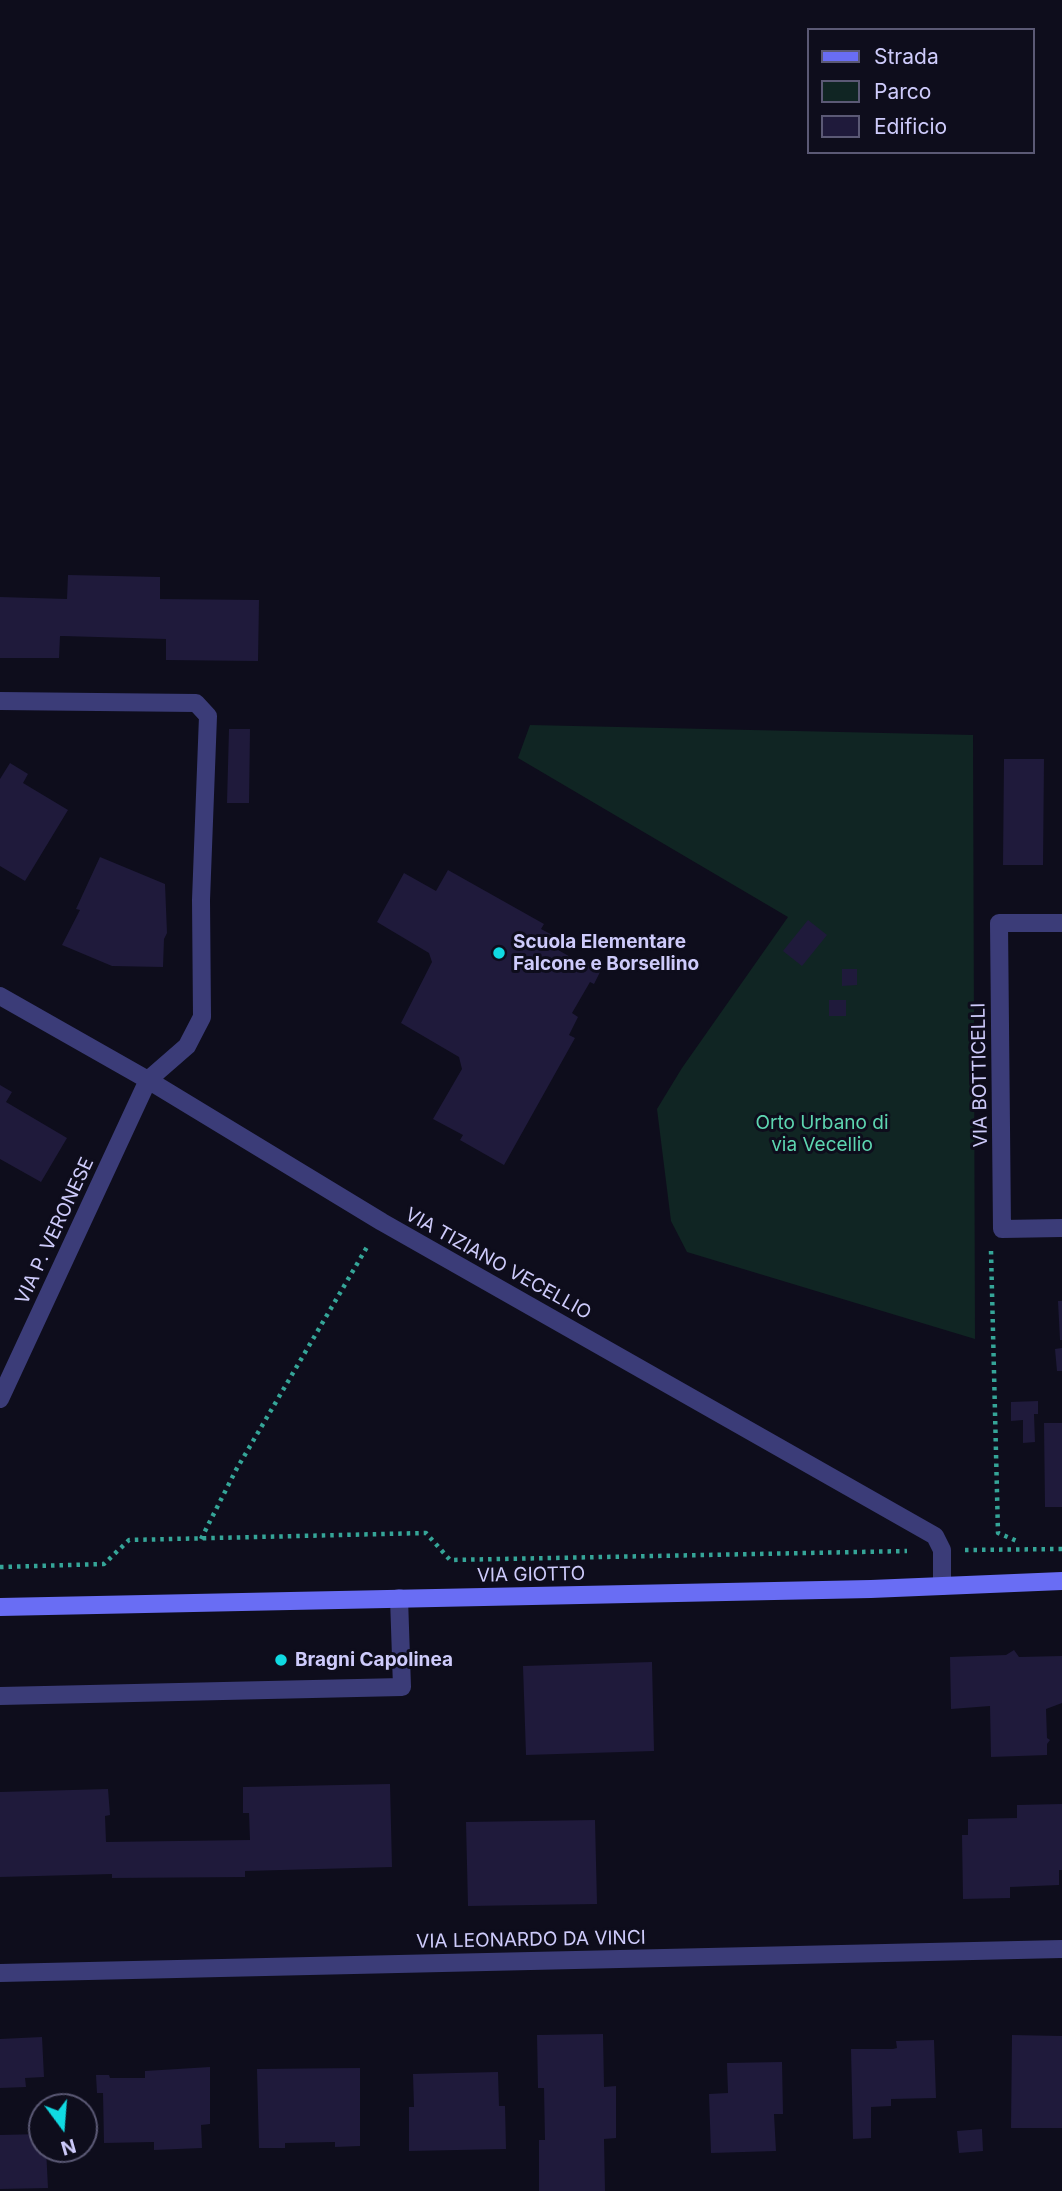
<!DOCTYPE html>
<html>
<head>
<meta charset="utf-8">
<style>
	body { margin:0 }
	#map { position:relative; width:1062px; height:2191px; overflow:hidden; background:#0e0d1c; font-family:Inter,sans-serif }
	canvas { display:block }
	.legend { position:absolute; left:807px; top:28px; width:228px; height:126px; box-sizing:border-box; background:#0e0d1c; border:2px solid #5b5975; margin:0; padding:9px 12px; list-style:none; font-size:21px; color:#cecbfb }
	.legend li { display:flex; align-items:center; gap:14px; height:35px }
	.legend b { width:35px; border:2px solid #5b5975 }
	.north { position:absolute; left:28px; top:2093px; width:70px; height:70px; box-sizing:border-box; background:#0e0d1c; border:2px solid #5b5975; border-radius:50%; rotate:164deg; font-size:19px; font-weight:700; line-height:28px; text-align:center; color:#cecbfb }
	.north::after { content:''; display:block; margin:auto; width:24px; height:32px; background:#10dae2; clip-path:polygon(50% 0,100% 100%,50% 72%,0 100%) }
</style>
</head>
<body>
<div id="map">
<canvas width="1062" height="2191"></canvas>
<ul class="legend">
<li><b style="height:9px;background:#696df4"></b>Strada</li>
<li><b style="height:19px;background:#102523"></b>Parco</li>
<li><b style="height:19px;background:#1f1a3b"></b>Edificio</li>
</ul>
<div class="north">N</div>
</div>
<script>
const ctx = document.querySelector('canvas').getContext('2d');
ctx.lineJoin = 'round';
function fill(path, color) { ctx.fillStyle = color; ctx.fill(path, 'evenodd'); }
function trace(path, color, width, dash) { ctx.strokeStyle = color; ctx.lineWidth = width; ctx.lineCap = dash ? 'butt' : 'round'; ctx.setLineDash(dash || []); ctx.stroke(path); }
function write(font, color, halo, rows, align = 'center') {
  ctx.font = font + ' Inter,sans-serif'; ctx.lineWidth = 6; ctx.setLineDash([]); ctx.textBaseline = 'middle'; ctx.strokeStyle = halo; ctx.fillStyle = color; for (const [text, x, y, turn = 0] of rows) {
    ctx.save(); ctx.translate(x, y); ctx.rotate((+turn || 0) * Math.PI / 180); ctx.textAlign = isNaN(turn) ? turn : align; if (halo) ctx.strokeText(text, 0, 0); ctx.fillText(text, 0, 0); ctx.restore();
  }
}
const green = new Path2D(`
	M530 725 973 735 975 1339 687 1252 671 1221 657 1109 682 1068 788 917 518 758Z`);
const building = new Path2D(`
	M68 575 160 577V599L259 600 258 661 166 660V639L63 636H60L59 658H0V597L67 599Z
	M229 729H250L249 803H227Z
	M1004 759H1044L1043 865H1003Z
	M10 763 28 774 23 783 68 810 25 881 0 866V779Z
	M100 857 165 884 167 933 164 939 163 967 112 966 62 945 80 910 76 909Z
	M448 870 544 924 541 929 558 938 553 947 586 966 588 963 601 970 594 984 590 982 572 1013 578 1017 569 1035 575 1038 504 1165 460 1140 463 1135 433 1119 462 1069 459 1057 401 1023 432 962 429 953 377 922 404 873 436 891Z
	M808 920 827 935 802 966 783 951Z
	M842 969H857V985L842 986Z
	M829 1000H846V1016H829Z
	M0 1085 12 1092 6 1102 67 1138 41 1182 0 1159Z
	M1058 1301H1062V1340H1060Z
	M1062 1348V1371H1057L1055 1349Z
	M1038 1401V1414H1034L1035 1442 1023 1443V1420L1011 1421V1402Z
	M1044 1423H1062V1507H1045Z
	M1014 1650 1019 1657 1062 1656V1703L1046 1709 1047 1738 1050 1740 1047 1744V1755L991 1757 990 1706 951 1709 950 1657 1006 1655Z
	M652 1662 654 1751 526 1755 523 1666Z
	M390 1784 392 1867 245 1871V1877L112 1878V1874L0 1877V1792L108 1789 110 1815 105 1816 106 1842 250 1840 249 1813H243V1787Z
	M1062 1804V1870H1059V1885L1010 1887V1898L963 1899 962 1835H968V1819L1017 1818V1805Z
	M595 1820 597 1904 468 1906 466 1822Z
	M603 2034 604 2087 616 2086V2138L604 2139 605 2191H539V2140H545L544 2088H538L537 2035Z
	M1012 2035 1062 2036V2128H1011Z
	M42 2037 44 2077 25 2078 26 2087 0 2088V2039Z
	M934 2040 936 2098 891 2099V2106L871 2107V2138L853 2139 851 2049H893L897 2048 896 2041Z
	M782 2062 783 2114H774L776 2151 711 2153 709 2094 728 2093 727 2063Z
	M210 2067V2124L201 2125 202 2148 154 2150V2142L104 2143 103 2093H97L96 2075H109L110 2078H145V2071Z
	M360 2068V2146L335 2147V2142L285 2143V2148H259L257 2069Z
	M498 2072 499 2106H505L506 2149 409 2151V2107H414L413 2074Z
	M982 2129 983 2151 959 2153 957 2131Z
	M42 2134V2149H46L48 2188 0 2189V2135Z`);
const path = new Path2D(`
	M991 1251 998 1533 1017 1541
	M201 1539 236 1470 367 1247
	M965 1550 1062 1549
	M0 1567 104 1564 129 1540 426 1533 450 1560 907 1551`);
const lane = new Path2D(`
	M0 1696 402 1687 399 1598`);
const street = new Path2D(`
	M0 701 196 703 208 716 201 900 202 1017 187 1046 148 1080 0 1399
	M1062 923H999L1002 1229 1062 1228
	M0 996 148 1080 382 1222 935 1536 942 1550V1586
	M0 1973 1062 1949`);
const secondary = new Path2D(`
	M0 1607 871 1589 1062 1581`);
const markers = [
	[499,953,7,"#10dae2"],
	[281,1660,7,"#10dae2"]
];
const poiNames = [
	["Scuola Elementare",513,942],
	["Falcone e Borsellino",513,964],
	["Bragni Capolinea",295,1660]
];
const streetNames = [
	["VIA BOTTICELLI",980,1075,-91],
	["VIA P. VERONESE",55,1231,-65],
	["VIA TIZIANO VECELLIO",498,1264,29],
	["VIA GIOTTO",531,1575,-1],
	["VIA LEONARDO DA VINCI",531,1940,-1]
];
const parkNames = [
	["Orto Urbano di",822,1123],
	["via Vecellio",822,1145]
];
fill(green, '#102523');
fill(building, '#1f1a3b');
trace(path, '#35a598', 4.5, [3.5, 5]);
trace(lane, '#3b3c78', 18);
trace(street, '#3b3c78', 18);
trace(secondary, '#696df4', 18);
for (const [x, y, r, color] of markers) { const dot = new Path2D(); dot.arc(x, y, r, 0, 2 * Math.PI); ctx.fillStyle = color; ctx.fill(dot); trace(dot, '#0e0d1c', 2.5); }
write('bold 19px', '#cecbfb', '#0e0d1c', poiNames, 'left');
write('19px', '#cecbfb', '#0e0d1c', streetNames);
write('19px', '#5dd5b0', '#0e0d1c', parkNames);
</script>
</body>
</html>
